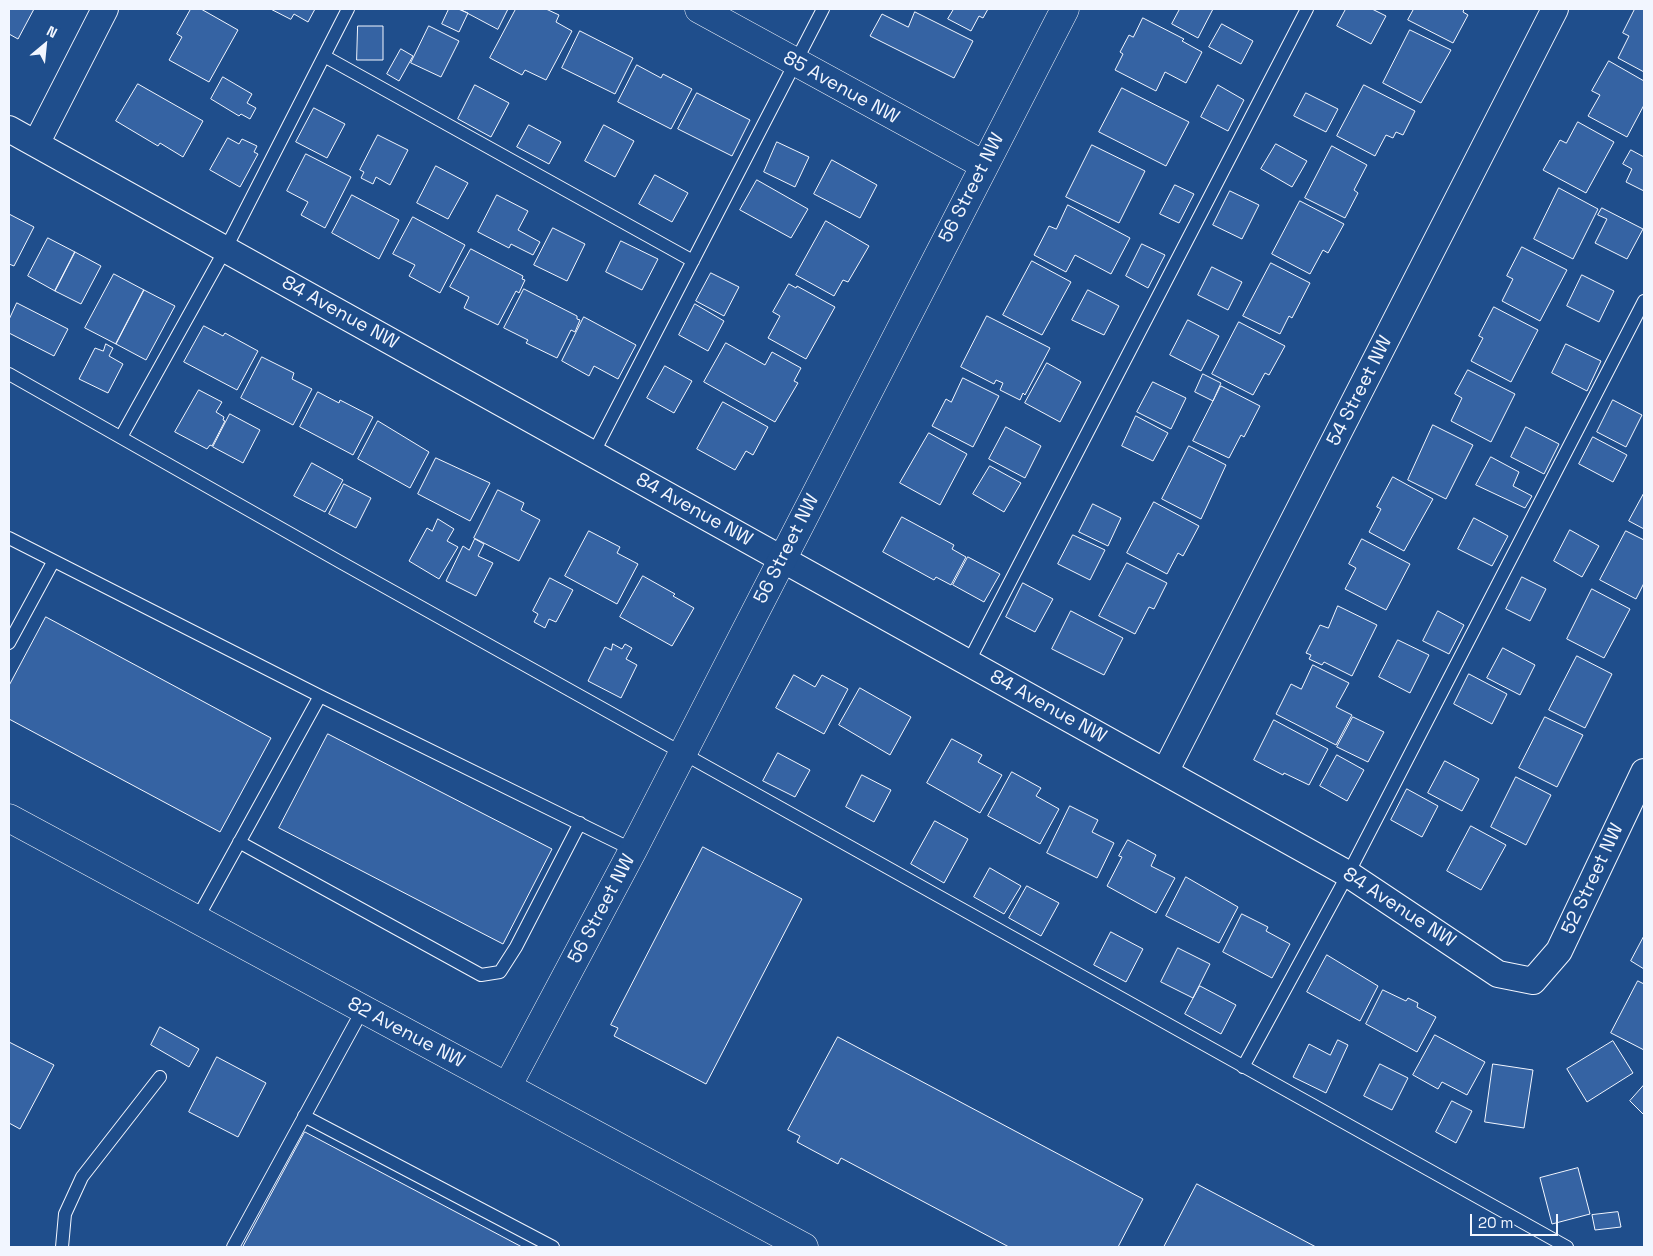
<!DOCTYPE html>
<html>
<head>
<meta charset="utf-8">
<style>
	body { margin:0 }
	#map { position:relative; width:1653px; height:1256px; overflow:hidden; background:#1f4e8c; font-family:"Space Grotesk",sans-serif }
	canvas { display:block }
	.frame { position:absolute; inset:0; border:10px solid #f2f6ff; pointer-events:none }
	.north { position:absolute; left:20px; top:20px; width:50px; height:50px; -webkit-text-stroke:4px #1f4e8c; paint-order:stroke; rotate:28deg; font-size:14px; font-weight:700; line-height:20px; text-align:center; color:#f2f6ff }
	.north::after { content:''; display:block; margin:auto; width:18px; height:22px; background:#f2f6ff; clip-path:polygon(50% 0,100% 100%,50% 72%,0 100%) }
	.scale { position:absolute; left:1470px; top:1214px; width:88px; height:22px; box-sizing:border-box; border:2px solid #f2f6ff; border-top:0; padding-left:6px; font-size:15px; line-height:18px; white-space:nowrap; color:#f2f6ff; -webkit-text-stroke:4px #1f4e8c; paint-order:stroke }
</style>
</head>
<body>
<div id="map">
<canvas width="1653" height="1256"></canvas>
<div class="frame"></div>
<div class="north">N</div>
<div class="scale">20 m</div>
</div>
<script>
const ctx = document.querySelector('canvas').getContext('2d');
ctx.lineJoin = 'round';
function fill(path, color) { ctx.fillStyle = color; ctx.fill(path, 'evenodd'); }
function trace(path, color, width, dash) { ctx.strokeStyle = color; ctx.lineWidth = width; ctx.lineCap = dash ? 'butt' : 'round'; ctx.setLineDash(dash || []); ctx.stroke(path); }
function write(font, color, halo, rows, align = 'center') {
  ctx.font = font + ' "Space Grotesk",sans-serif'; ctx.lineWidth = 4; ctx.setLineDash([]); ctx.textBaseline = 'middle'; ctx.strokeStyle = halo; ctx.fillStyle = color; for (const [text, x, y, turn = 0] of rows) {
    ctx.save(); ctx.translate(x, y); ctx.rotate((+turn || 0) * Math.PI / 180); ctx.textAlign = isNaN(turn) ? turn : align; if (halo) ctx.strokeText(text, 0, 0); ctx.fillText(text, 0, 0); ctx.restore();
  }
}
const building = new Path2D(`
	M9 9H34L18 39 9 34Z
	M191 9H201L238 30 209 82 169 60 182 37 177 34Z
	M271 9H315L308 22 294 14 291 19Z
	M449 9H458L468 13 459 32 442 24Z
	M460 9H508L498 29Z
	M516 9H546L559 15 556 22 572 31 546 80 525 70 522 75 490 58Z
	M954 9H988L983 18 979 16 971 31 948 19Z
	M1180 9H1213L1198 38 1172 24Z
	M1346 9H1372L1386 16 1371 44 1337 26Z
	M1414 9H1464L1463 12 1468 15 1453 43 1408 20Z
	M1635 9H1644V72L1618 58 1629 36 1623 33Z
	M915 12 973 41 954 78 870 36 882 14 908 27Z
	M1143 18 1184 39 1182 41 1202 52 1186 83 1165 72 1156 91 1115 70 1123 54 1120 52 1129 35 1133 37Z
	M1222 24 1253 41 1241 64 1209 47Z
	M358 26H383V60H357Z
	M429 26 459 41 441 77 411 63Z
	M1410 30 1451 50 1421 103 1383 83Z
	M580 31 633 58 615 94 562 68Z
	M401 49 413 56 399 81 387 74Z
	M1609 61 1644 81V105L1627 137 1588 116 1600 95 1592 91Z
	M637 65 661 78 663 74 692 89 671 129 618 102Z
	M223 77 252 94 247 103 256 108 250 119 241 114 239 116 211 99Z
	M138 84 203 121 183 157 160 143 158 146 116 121Z
	M475 85 509 103 491 137 458 119Z
	M1218 85 1244 100 1228 131 1201 117Z
	M1364 85 1415 111 1403 135 1396 132 1393 138 1386 135 1375 156 1337 136Z
	M1122 88 1189 122 1166 166 1099 132Z
	M697 93 750 120 732 156 678 129Z
	M1306 93 1338 109 1326 132 1294 116Z
	M314 108 345 124 327 158 296 142Z
	M1578 122 1614 142 1586 193 1543 170 1560 140 1566 143Z
	M529 125 561 142 549 164 517 147Z
	M604 125 634 141 615 177 585 161Z
	M378 135 408 150 390 185 376 177 373 184 361 178 364 172 360 170Z
	M228 138 239 144 242 139 257 146 254 152 258 154 240 187 210 170Z
	M777 142 809 157 795 187 764 172Z
	M1276 144 1307 161 1292 187 1261 169Z
	M1092 145 1145 171 1119 223 1066 197Z
	M1332 146 1367 165 1354 190 1358 193 1345 218 1305 198Z
	M1631 150 1644 157V191L1626 182 1632 169 1623 164Z
	M306 154 351 177 325 228 301 215 308 202 287 191Z
	M832 160 877 185 860 218 814 194Z
	M436 166 468 183 448 219 417 203Z
	M655 175 688 193 672 222 639 204Z
	M757 180 808 209 791 238 740 210Z
	M1175 185 1194 194 1179 223 1160 214Z
	M1559 188 1598 209 1573 259 1534 239Z
	M1230 191 1259 205 1242 239 1213 225Z
	M352 195 399 220 379 259 332 233Z
	M497 195 528 211 518 230 540 242 533 255 511 244 509 248 478 232Z
	M1300 201 1344 224 1328 253 1323 250 1310 274 1272 254Z
	M1068 205 1130 238 1111 274 1075 255 1066 272 1034 255 1049 226 1056 229Z
	M1602 208 1643 229 1627 259 1595 243 1607 219 1598 215Z
	M9 214 34 227 14 266 9 264Z
	M413 217 465 245 440 293 409 276 415 265 393 254Z
	M826 221 869 246 848 282 843 280 834 296 796 275Z
	M553 228 585 244 567 281 534 265Z
	M48 238 75 252 55 291 28 276Z
	M621 241 658 259 642 290 606 272Z
	M1142 244 1165 255 1148 288 1126 276Z
	M1522 247 1567 270 1540 321 1502 301 1513 279 1507 276Z
	M471 249 523 276 522 279 525 280 519 293 516 291 498 325 464 308 469 297 450 287Z
	M75 252 101 266 81 304 55 291Z
	M1032 261 1071 282 1042 335 1003 315Z
	M1271 263 1310 283 1292 318 1289 316 1280 334 1243 316Z
	M1212 267 1242 282 1228 310 1198 295Z
	M711 273 739 287 724 316 696 301Z
	M114 274 144 290 116 344 85 328Z
	M1582 275 1614 291 1599 322 1567 306Z
	M789 284 796 288 797 286 835 307 806 359 768 338 780 316 773 312Z
	M524 289 577 316V319L580 320 575 332 571 330 557 358 526 343 528 340 504 328Z
	M144 290 175 306 146 360 116 344Z
	M1088 290 1119 306 1104 335 1072 320Z
	M17 303 68 329 54 356 9 333V320Z
	M695 304 724 321 708 351 679 335Z
	M1494 307 1538 330 1511 382 1471 361 1483 338 1479 336Z
	M987 316 1050 348 1025 395 1023 393 1020 400 1000 390 1003 383 996 380 994 384 961 367Z
	M584 317 636 345 618 379 594 366 589 376 562 361Z
	M1188 320 1219 336 1201 371 1170 355Z
	M1239 322 1285 346 1269 375 1265 373 1253 395 1212 374Z
	M204 326 223 336 225 333 258 351 237 390 184 362Z
	M726 343 765 365 772 352 801 368 794 381 798 383 775 422 704 382Z
	M106 344 113 348 109 356 123 364 108 393 79 379 95 348 103 351Z
	M1566 344 1601 361 1587 391 1552 373Z
	M262 357 294 373 292 379 312 389 293 425 241 398Z
	M1047 363 1081 382 1060 422 1025 403Z
	M665 366 692 381 674 413 647 398Z
	M1468 370 1515 394 1491 442 1451 421 1462 398 1455 394Z
	M1203 374 1221 383 1213 401 1195 392Z
	M963 378 999 396 973 447 932 426 946 399 951 402Z
	M1153 382 1186 398 1171 429 1137 412Z
	M1221 386 1260 406 1244 437 1241 435 1229 458 1193 441Z
	M199 390 222 402 216 412 224 417 223 420 225 421 212 446 210 445 207 449 175 432Z
	M318 392 339 403 340 400 373 417 353 455 300 427Z
	M1613 400 1642 415 1626 447 1597 432Z
	M723 402 768 427 753 455 746 451 735 470 697 449Z
	M230 414 260 430 243 463 213 447Z
	M1136 416 1168 433 1153 461 1122 446Z
	M378 421 429 452 410 488 358 459Z
	M1433 425 1473 445 1446 499 1408 480Z
	M1006 427 1041 446 1025 478 989 459Z
	M1526 427 1559 444 1544 474 1511 457Z
	M929 433 967 454 940 505 900 483Z
	M1593 437 1627 455 1613 482 1579 464Z
	M1189 446 1226 465 1201 519 1162 499Z
	M1491 457 1519 472 1513 486 1532 496 1525 508 1476 485Z
	M436 458 490 483 470 521 418 494Z
	M312 463 343 480 325 512 294 496Z
	M990 466 1021 483 1004 512 973 494Z
	M1393 477 1433 499 1404 551 1369 532 1381 509 1377 507Z
	M344 484 371 498 356 528 329 514Z
	M498 490 524 503 521 510 540 520 519 561 474 538Z
	M1644 493V529L1629 521Z
	M1154 502 1199 526 1183 556 1178 553 1167 574 1127 553Z
	M1093 504 1121 518 1108 546 1079 532Z
	M902 517 954 545 952 549 966 557 951 585 936 577 934 580 883 552Z
	M1474 518 1508 536 1492 566 1458 549Z
	M438 519 454 529 447 541 458 547 439 579 409 561 427 528 432 531Z
	M1570 530 1599 546 1582 577 1554 561Z
	M589 531 620 547 617 553 638 564 617 604 565 576Z
	M1626 531 1644 540V583L1636 599 1600 580Z
	M1073 535 1105 550 1090 580 1058 564Z
	M475 539 484 544 478 556 493 563 476 596 446 581 463 546 469 550Z
	M1362 539 1410 564 1386 610 1345 589 1356 568 1349 564Z
	M968 557 1000 574 984 602 953 585Z
	M1127 563 1167 583 1154 609 1149 607 1135 634 1099 616Z
	M643 576 675 594 673 596 694 608 672 646 620 617Z
	M1522 577 1546 589 1530 621 1506 609Z
	M550 578 573 590 556 622 549 619 545 628 534 622 538 614 533 611Z
	M1023 583 1053 599 1035 632 1006 617Z
	M1592 589 1630 609 1604 658 1567 639Z
	M1338 606 1377 625 1352 676 1324 662 1322 665 1309 659 1311 655 1306 653 1320 625 1328 628Z
	M1071 611 1123 638 1104 675 1052 649Z
	M1438 611 1464 625 1449 654 1423 641Z
	M46 617 271 738 220 832 9 719V686Z
	M1398 640 1429 655 1410 693 1379 677Z
	M613 644 622 649 625 644 632 648 626 659 637 665 621 698 588 681 605 647 611 650Z
	M1503 648 1535 665 1520 695 1487 678Z
	M1577 656 1612 674 1585 728 1549 710Z
	M1313 665 1349 683 1336 707 1352 715 1336 745 1276 714 1291 684 1301 689Z
	M1469 674 1507 694 1492 724 1454 704Z
	M794 675 815 687 822 675 848 689 824 734 776 708Z
	M860 688 911 717 890 755 839 725Z
	M1353 717 1384 732 1368 762 1337 747Z
	M1545 717 1583 735 1557 787 1519 768Z
	M1274 720 1328 749 1309 785 1284 773 1283 775 1254 760Z
	M328 734 552 849 503 944 279 828Z
	M952 739 982 755 978 762 1002 775 980 813 927 783Z
	M778 753 810 770 795 797 763 781Z
	M1337 755 1364 770 1347 801 1320 786Z
	M1445 761 1479 779 1462 811 1428 793Z
	M1012 772 1041 788 1036 796 1059 809 1040 844 988 816Z
	M862 775 891 790 874 822 846 807Z
	M1516 777 1551 795 1526 845 1491 827Z
	M1407 789 1438 806 1422 837 1391 820Z
	M1070 806 1098 820 1092 832 1114 843 1097 878 1047 853Z
	M935 821 968 839 944 883 911 864Z
	M1471 826 1506 845 1481 890 1447 871Z
	M1128 840 1156 855 1151 866 1175 878 1156 913 1107 886 1122 857 1119 856Z
	M703 847 802 899 706 1084 614 1036 618 1028 611 1025Z
	M990 868 1021 886 1004 914 974 897Z
	M1186 877 1238 907 1219 943 1166 916Z
	M1027 886 1059 903 1041 936 1009 918Z
	M1242 914 1268 927 1266 931 1290 944 1272 978 1223 952Z
	M1111 932 1143 949 1126 982 1094 965Z
	M1644 936V969L1631 961Z
	M1178 948 1210 964 1193 998 1161 982Z
	M1327 955 1378 986 1360 1021 1307 992Z
	M1638 981 1644 984V1050L1611 1033Z
	M1200 986 1236 1005 1221 1034 1185 1014Z
	M1383 990 1406 1001 1408 998 1418 1003 1417 1007 1436 1017 1417 1052 1366 1024Z
	M160 1027 199 1049 189 1067 151 1045Z
	M1435 1035 1485 1062 1467 1095 1442 1082 1438 1089 1413 1075Z
	M838 1037 1143 1199 1118 1247H1009L841 1158 838 1164 797 1142 800 1136 788 1130Z
	M1338 1040 1348 1045 1326 1093 1293 1077 1309 1044 1330 1055Z
	M1613 1041 1633 1073 1587 1102 1567 1069Z
	M9 1042 54 1065 20 1129 9 1123Z
	M217 1057 266 1083 238 1137 189 1112Z
	M1380 1064 1408 1078 1392 1110 1364 1096Z
	M1493 1064 1533 1070 1524 1128 1485 1122Z
	M1644 1085V1115L1630 1101Z
	M1452 1101 1472 1111 1456 1143 1436 1132Z
	M305 1132 522 1247H243Z
	M1578 1168 1590 1214 1552 1224 1540 1178Z
	M1197 1184 1316 1247H1164Z
	M1618 1212 1621 1227 1595 1230 1592 1215Z`);
const lane = new Path2D(`
	M324 56 693 261
	M9 374 342 563 1567 1247
	M121 437 225 250 348 9
	M593 454 823 9
	M9 538 320 696 633 850
	M9 643 53 562
	M968 663 1307 9
	M239 842 481 975 500 972 516 947 580 823
	M197 919 320 696
	M1243 1067 1348 874 1644 301
	M304 1116 553 1247
	M62 1247 65 1214 82 1177 160 1077
	M233 1247 363 1009`);
const street = new Path2D(`
	M9 129 1348 874 1498 974 1533 981 1559 951 1644 772
	M36 144 105 9
	M1165 772 1555 9`);
const secondary = new Path2D(`
	M699 9 984 165
	M9 818 804 1247
	M507 1087 633 850 1065 9`);
const streetNames = [
	["85 Avenue NW",841,88,29],
	["56 Street NW",972,188,-63],
	["84 Avenue NW",340,313,29],
	["54 Street NW",1360,391,-63],
	["84 Avenue NW",694,510,29],
	["56 Street NW",787,549,-63],
	["84 Avenue NW",1048,707,29],
	["52 Street NW",1593,879,-65],
	["84 Avenue NW",1399,908,33],
	["56 Street NW",602,909,-62],
	["82 Avenue NW",406,1033,28]
];
fill(building, '#3563a3');
trace(building, '#f2f6ff', 1);
trace(lane, '#f2f6ff', 14);
trace(street, '#f2f6ff', 28);
trace(secondary, '#f2f6ff', 29);
trace(lane, '#1f4e8c', 12);
trace(street, '#1f4e8c', 26);
trace(secondary, '#1f4e8c', 28);
write('19px', '#f2f6ff', '#1f4e8c', streetNames);
</script>
</body>
</html>
